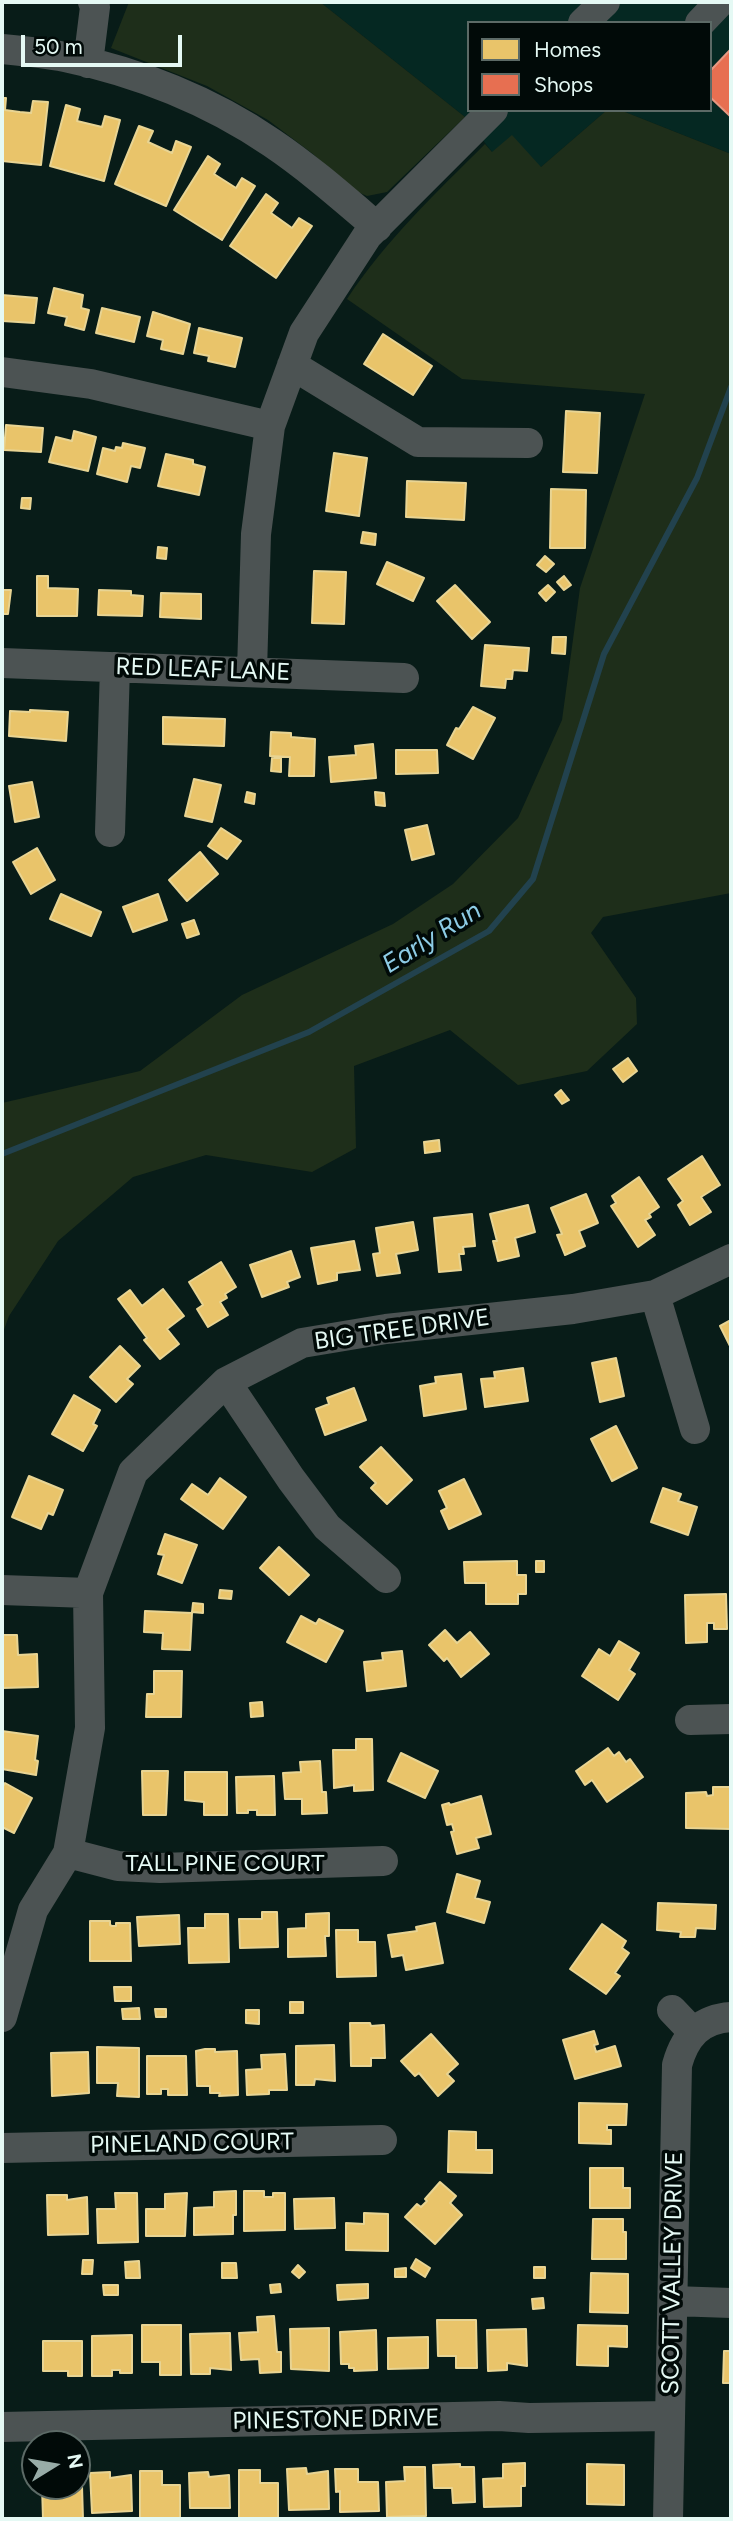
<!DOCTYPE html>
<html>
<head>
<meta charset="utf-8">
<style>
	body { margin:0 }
	#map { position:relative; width:733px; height:2521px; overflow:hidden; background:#081c18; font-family:Figtree,sans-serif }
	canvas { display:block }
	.frame { position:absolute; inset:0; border:4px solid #e5f9f4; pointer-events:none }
	.legend { position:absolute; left:467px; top:21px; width:245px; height:91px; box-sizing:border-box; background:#010a08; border:2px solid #5c6a66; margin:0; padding:9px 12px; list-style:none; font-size:21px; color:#e5f9f4 }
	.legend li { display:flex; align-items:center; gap:14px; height:35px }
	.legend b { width:35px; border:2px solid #5c6a66 }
	.north { position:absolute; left:21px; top:2430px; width:70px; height:70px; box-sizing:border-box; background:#010a08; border:2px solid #5c6a66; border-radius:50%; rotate:79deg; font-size:19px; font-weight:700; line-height:28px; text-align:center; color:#e5f9f4 }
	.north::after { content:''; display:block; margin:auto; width:24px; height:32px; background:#98aca7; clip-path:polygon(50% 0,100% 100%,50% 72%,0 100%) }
	.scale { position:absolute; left:21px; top:35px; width:161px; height:32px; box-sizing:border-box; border:4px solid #e5f9f4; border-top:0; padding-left:9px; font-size:21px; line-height:24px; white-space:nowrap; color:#e5f9f4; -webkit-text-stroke:5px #010a08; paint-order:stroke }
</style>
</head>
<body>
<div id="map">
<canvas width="733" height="2521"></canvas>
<div class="frame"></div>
<ul class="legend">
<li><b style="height:19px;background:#e9c46a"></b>Homes</li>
<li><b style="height:19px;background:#e76f51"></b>Shops</li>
</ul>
<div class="north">N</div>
<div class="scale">50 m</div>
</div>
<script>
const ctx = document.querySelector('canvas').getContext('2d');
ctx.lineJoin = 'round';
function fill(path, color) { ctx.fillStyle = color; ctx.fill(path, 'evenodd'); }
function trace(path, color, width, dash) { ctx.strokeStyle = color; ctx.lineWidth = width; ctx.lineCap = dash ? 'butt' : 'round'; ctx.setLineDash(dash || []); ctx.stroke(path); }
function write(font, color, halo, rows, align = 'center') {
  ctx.font = font + ' Figtree,sans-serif'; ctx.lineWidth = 7; ctx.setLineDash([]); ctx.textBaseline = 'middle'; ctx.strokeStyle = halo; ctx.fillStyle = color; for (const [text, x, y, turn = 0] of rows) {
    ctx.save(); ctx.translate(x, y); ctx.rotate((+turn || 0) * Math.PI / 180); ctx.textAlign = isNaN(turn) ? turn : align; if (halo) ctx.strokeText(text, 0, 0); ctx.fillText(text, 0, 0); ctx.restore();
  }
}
const built = new Path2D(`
	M320 2H731V154L620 110H710V23H469V110H607L541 167 492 152 465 117Z`);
const green = new Path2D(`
	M129 2H320L465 117 387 192 367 196 351 189 313 154 268 120 207 86 111 48Z
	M607 110H620L731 154V893L603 917 591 933 636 998 637 1024 587 1071 518 1085 450 1030 354 1066 356 1148 312 1172 206 1155 133 1177 58 1241 9 1316 2 1335V1103L140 1071 242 995 393 924 453 884 518 818 562 720 580 588 645 394 462 379 347 299C386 240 436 193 485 144L492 152 512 135 541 167Z`);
const homes = new Path2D(`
	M2 98H6L5 110 20 112 31 113 33 101 48 102 41 165 2 161Z
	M66 105 80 109 77 121 102 127 105 116 120 120 104 181 50 166Z
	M139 126 153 131 148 142 172 153 176 141 191 147 166 206 115 184Z
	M208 156 220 164 214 174 236 188 242 178 255 186 222 240 174 210Z
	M266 194 278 203 271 213 292 228 299 218 312 226 276 278 230 246Z
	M54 288 83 295 81 308 89 310 84 330 65 325 67 317 48 313Z
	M2 295 37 298 34 323 2 321Z
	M102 308 140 317 134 342 96 333Z
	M153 312 190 324 183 354 161 349 163 340 147 336Z
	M199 328 242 338 235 367 208 361 209 356 194 353Z
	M383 334 432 366 413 395 364 364Z
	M566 411 600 413 597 473 563 472Z
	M6 425 43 428 41 452 4 450Z
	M74 431 96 437 88 471 49 462 56 437 72 441Z
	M123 443 145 448 140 468 131 466 127 482 97 474 103 448 115 451 116 447 122 448Z
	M334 453 367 458 359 516 326 511Z
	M166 454 193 460V464L205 467 199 495 158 486Z
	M407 481 466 483 464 520 406 517Z
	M551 489 586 490 585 548H550Z
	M22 498H31L30 509 21 508Z
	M363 532 376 534 375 545 361 543Z
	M158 547 167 548 166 559 157 558Z
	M545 556 554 564 546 572 537 565Z
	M387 562 424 578 413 601 377 584Z
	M314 571 346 572 344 624 312 623Z
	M37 576H48V588L78 589 77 616H37Z
	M564 576 571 585 564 590 557 582Z
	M455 585 490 622 472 639 437 601Z
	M548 585 555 592 546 601 539 593Z
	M2 590H11L8 614H2Z
	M99 590 131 591V595L143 596 142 616 98 615Z
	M161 593 201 594V619L160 617Z
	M553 637H566L565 654 552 653Z
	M485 645 529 648 527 671 513 670 512 679H506L505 688 481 686Z
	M473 707 495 718 473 759 447 745 456 728 459 729Z
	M30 710 68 712 66 741 9 736 10 711 30 712Z
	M163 717 225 719 224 746 163 744Z
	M271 732 291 733V737L315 739 314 776H289L290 757 270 756Z
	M373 744 376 778 331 782 329 757 356 755 355 746Z
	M396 750H437L438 773 396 774Z
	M272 758H281V772L271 771Z
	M194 779 221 785 212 822 185 816Z
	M32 782 39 817 15 822 9 786Z
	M247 792 255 794 254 804 245 802Z
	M375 792 384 793 385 806 376 805Z
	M427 825 434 854 412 860 405 830Z
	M221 828 241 841 227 859 208 846Z
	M37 848 55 880 31 894 13 862Z
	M200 852 218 874 187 901 169 880Z
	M61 894 101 912 91 936 50 919Z
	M158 894 167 920 133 932 123 907Z
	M194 920 199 934 187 938 182 924Z
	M628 1058 637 1071 623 1082 613 1069Z
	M561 1090 569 1100 562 1104 555 1095Z
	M439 1140 440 1151 425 1153 424 1142Z
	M702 1156 720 1185 701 1197 711 1212 690 1225 678 1205 683 1201 668 1179Z
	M639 1177 659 1207 649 1214 651 1217 645 1220 655 1235 638 1247 611 1206 616 1203 612 1196Z
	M586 1194 598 1223 579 1231 585 1246 565 1255 557 1235 562 1234 551 1208Z
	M528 1205 535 1232 515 1238 519 1256 498 1261 493 1241H497L490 1214Z
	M472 1214 475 1246 463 1247 464 1254H459L461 1270 439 1272 434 1218Z
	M413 1222 418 1250 396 1254 400 1273 377 1276 373 1254 380 1253 376 1228Z
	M354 1241 360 1270 337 1273V1280L318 1284 311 1248Z
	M291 1251 300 1277 287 1282 289 1287 262 1297 250 1265Z
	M221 1262 236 1287 225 1294 227 1298 220 1302 228 1315 208 1327 197 1309 203 1305 189 1282Z
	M163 1289 184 1316 167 1329 179 1344 160 1359 144 1340 147 1338 118 1299 130 1290 142 1306Z
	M731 1320V1348L720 1326Z
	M120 1346 140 1366 127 1379 133 1384 116 1402 90 1377Z
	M616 1358 624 1396 600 1402 592 1363Z
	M523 1368 528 1401 485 1407 481 1379 495 1378 494 1372Z
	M461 1374 466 1409 424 1416 420 1386 436 1383 435 1377Z
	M354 1388 366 1420 325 1435 316 1409 329 1404 327 1398Z
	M74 1395 100 1410 93 1424 97 1426 83 1451 52 1434Z
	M616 1426 637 1468 612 1481 591 1439Z
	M381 1447 412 1480 387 1504 371 1488 376 1483 360 1467Z
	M29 1476 63 1490 53 1515 48 1513 41 1529 12 1517Z
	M220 1478 246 1497 223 1529 181 1499 192 1484 208 1495Z
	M464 1479 481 1514 449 1529 441 1511 447 1508 439 1491Z
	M663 1488 681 1494 678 1501 697 1507 688 1535 651 1522Z
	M165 1534 197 1545 182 1583 158 1574 164 1555 158 1554Z
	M279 1547 309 1575 289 1595 260 1568Z
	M517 1561V1575H526V1594H518V1604H486V1583H465L464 1562Z
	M536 1561H544V1572H536Z
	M220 1590 232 1591 231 1599 219 1598Z
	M726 1594 727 1629H714V1623H707V1642L686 1643 685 1595Z
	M193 1603 203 1604V1613L192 1612Z
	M145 1611 192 1613 190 1650 162 1649 163 1633 144 1632Z
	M301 1616 316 1624 319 1619 343 1631 326 1662 287 1642Z
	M445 1630 457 1643 470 1632 489 1654 461 1677 447 1658 444 1661 429 1645Z
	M2 1635H17L18 1655 37 1654 38 1687 2 1688Z
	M619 1641 639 1653 629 1670 635 1674 618 1700 582 1676 599 1649 610 1656Z
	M402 1651 406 1686 367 1691 364 1662 383 1660 382 1653Z
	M154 1671H182L181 1717H146L147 1694H154Z
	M262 1702 263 1716 251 1717 250 1703Z
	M2 1731 38 1736 35 1760 38 1761 36 1775 2 1769Z
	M356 1739H372L373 1790 354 1791V1785L334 1788 333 1750H356Z
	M608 1748 614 1756 619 1752 626 1762 630 1759 643 1777 607 1802 592 1780 585 1785 576 1771Z
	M401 1753 438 1771 425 1798 388 1781Z
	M320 1761 322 1792H326L327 1813 302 1814V1799H285L283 1773 301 1772 300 1762Z
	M142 1771H168L166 1815H143Z
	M185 1772H227V1815H204V1802L185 1800Z
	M274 1776 275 1815H257V1810H248V1813H237L236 1777Z
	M5 1783 32 1798 14 1833 2 1827V1788Z
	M713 1787H731V1829L686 1828V1793L706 1792 707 1796 713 1795Z
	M481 1796 491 1834 476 1838 479 1848 457 1854 451 1832 454 1831 452 1824 447 1825 442 1805 449 1803 450 1805Z
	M457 1874 480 1881 475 1898 490 1902 484 1923 447 1912Z
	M658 1903 716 1905 715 1929 696 1928 695 1937H680L681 1932 657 1930Z
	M262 1912H277L278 1947 240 1948 239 1919H262Z
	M329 1913V1936H325L326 1956 288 1957V1929L306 1928V1914Z
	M205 1914H228L229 1962 189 1963 188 1928H205Z
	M179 1915 180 1944 139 1946 137 1917Z
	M90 1921H110V1925L112 1926H116V1923H130L131 1961H90Z
	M435 1923 443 1963 406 1970 403 1955 392 1957 388 1935 417 1931 416 1927Z
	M602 1924 626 1941 622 1948 629 1953 615 1973 620 1976 606 1994 570 1969Z
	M336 1930H358V1942H375L376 1976 337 1977Z
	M114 1987H131V2001H115Z
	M290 2002H303V2013H290Z
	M139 2008 140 2019H123L122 2009Z
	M155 2009H166V2017H156Z
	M246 2010H259V2024L246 2023Z
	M350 2023H370L371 2026 384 2025 385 2058H371V2066H351Z
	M594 2031 598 2044 594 2045 596 2052 615 2046 621 2066 575 2079 563 2040Z
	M431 2034 458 2064 447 2074 454 2081 438 2096 419 2073 415 2076 401 2061Z
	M334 2045 335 2081 315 2079 314 2085H296V2046Z
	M97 2047 139 2048V2097L117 2096 118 2083H97Z
	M205 2049H215V2052L237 2051 238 2095 219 2096 220 2093H210V2086H197L196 2051Z
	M88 2052 89 2093 52 2096 51 2053Z
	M285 2054 287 2090H269V2094L247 2095 246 2070 262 2069 261 2055Z
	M147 2056H186L187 2095H168V2089H161V2094H147Z
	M579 2103 627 2104 626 2125H607V2130H611V2144L579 2143Z
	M449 2131 476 2132V2150H492V2173L448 2172Z
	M590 2168H623V2188H630V2208H590Z
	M440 2182 456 2196 450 2203 462 2215 435 2244 405 2217 417 2204 421 2207 427 2201 425 2199Z
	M236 2191V2215H233V2234L194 2235V2208L214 2207V2192Z
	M244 2191H264V2197H273V2193H285V2230L244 2231Z
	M115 2193H137L138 2242 98 2243 97 2209H116Z
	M187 2193 185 2236H146V2209H165V2194Z
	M47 2195H67V2200L87 2197 88 2234 48 2235Z
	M334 2198 335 2228 295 2229 294 2199Z
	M364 2213 388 2214V2251L346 2250V2223L364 2224Z
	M593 2219H623V2232H626V2259H592Z
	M416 2259 430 2268 425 2277 411 2268Z
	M83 2260H93L92 2274H82Z
	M139 2261 140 2278H126L125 2262Z
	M222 2263H236L237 2278H222Z
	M298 2265 305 2272 299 2278 292 2272Z
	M534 2267H545V2278H534Z
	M406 2268V2277H395V2269Z
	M591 2273 628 2274V2313L590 2312Z
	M280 2284 281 2292 271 2293 270 2285Z
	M368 2284V2298L338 2300 337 2285Z
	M103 2285H118V2295H104Z
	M543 2298 544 2308 533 2309 532 2299Z
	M274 2316 277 2352H281V2372L260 2373 259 2359 241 2360 239 2333 258 2332 257 2317Z
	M437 2320H476L477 2368H456V2356H438Z
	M142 2325H181V2375H160V2362H142Z
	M578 2325 627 2326V2347L608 2346V2366L577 2365Z
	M329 2328V2371L291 2369 290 2329Z
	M526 2329 527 2366 507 2363V2370L488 2371 487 2330Z
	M376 2330 377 2370 354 2371V2368H349V2364H341L340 2332Z
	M230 2333 231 2370 210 2368V2374H191L190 2334Z
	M132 2335V2373H120V2370H112V2376H92V2336Z
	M428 2337V2368L388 2369V2338Z
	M43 2341H82V2376H68V2371H43Z
	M724 2351H731V2383H723Z
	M525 2463V2486H521V2506L484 2507 483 2479 503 2478V2464Z
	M460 2464V2467H474L475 2502 453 2503 452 2488H434L433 2465Z
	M587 2464 624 2465V2505L587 2504Z
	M404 2467H425L426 2516 387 2517 386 2482 405 2481Z
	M306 2468 307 2474 328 2471 329 2509 289 2510 287 2469Z
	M335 2469H358V2482H378L379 2511 340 2512V2491L336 2492Z
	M239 2470H260V2483H278V2519H239Z
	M140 2471H162V2485H180V2519H140Z
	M110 2472V2478L131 2475 132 2511 92 2513 90 2473Z
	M208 2472 209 2477 229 2475 230 2508H190L189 2473Z
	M42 2486H82L83 2519H43Z`);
const shops = new Path2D(`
	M731 49V117L710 97V71Z`);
const stream = new Path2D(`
	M2 1154 309 1032 489 931 533 879 604 654 697 478 731 387`);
const minor = new Path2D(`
	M583 23 605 2
	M700 23 720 2
	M2 49C23 51 45 53 65 57 138 72 211 101 272 143 309 168 343 198 377 227
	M88 63 95 7 93 2
	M292 365 418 442 528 443
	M2 372 91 384 270 426
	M2 663 404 678
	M252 671 256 534 270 426 304 333 367 236 493 110
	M110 832 115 667
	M655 1295 695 1429
	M226 1382 291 1479 327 1527 386 1578
	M2 1590 88 1593
	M690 1720 731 1719
	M68 1853 118 1866 160 1868 383 1861
	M672 2010 692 2031
	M2 2017 33 1910 68 1853 90 1728 88 1593 133 1472 226 1382 302 1343 386 1329 573 1309 655 1295 731 1259
	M2 2148 382 2140
	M673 2301 731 2303
	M2 2427 499 2416 529 2418 670 2416
	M668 2519 677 2065C685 2036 700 2019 731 2017`);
const streetNames = [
	["RED LEAF LANE",203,670,2],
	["BIG TREE DRIVE",402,1330,-8],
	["TALL PINE COURT",225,1864],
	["PINELAND COURT",192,2144,-1],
	["SCOTT VALLEY DRIVE",673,2273,-89],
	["PINESTONE DRIVE",336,2420,-1]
];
const waterNames = [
	["Early Run",432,938,-32]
];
fill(built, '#052822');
fill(green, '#1e2e1a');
fill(homes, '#e9c46a');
trace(homes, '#e8d493', 2);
fill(shops, '#e76f51');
trace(shops, '#e69882', 2);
trace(stream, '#22424e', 6);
trace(minor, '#4c5353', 30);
write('24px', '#e5f9f4', '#010a08', streetNames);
write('italic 26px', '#8dcce6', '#010a08', waterNames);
</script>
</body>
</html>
